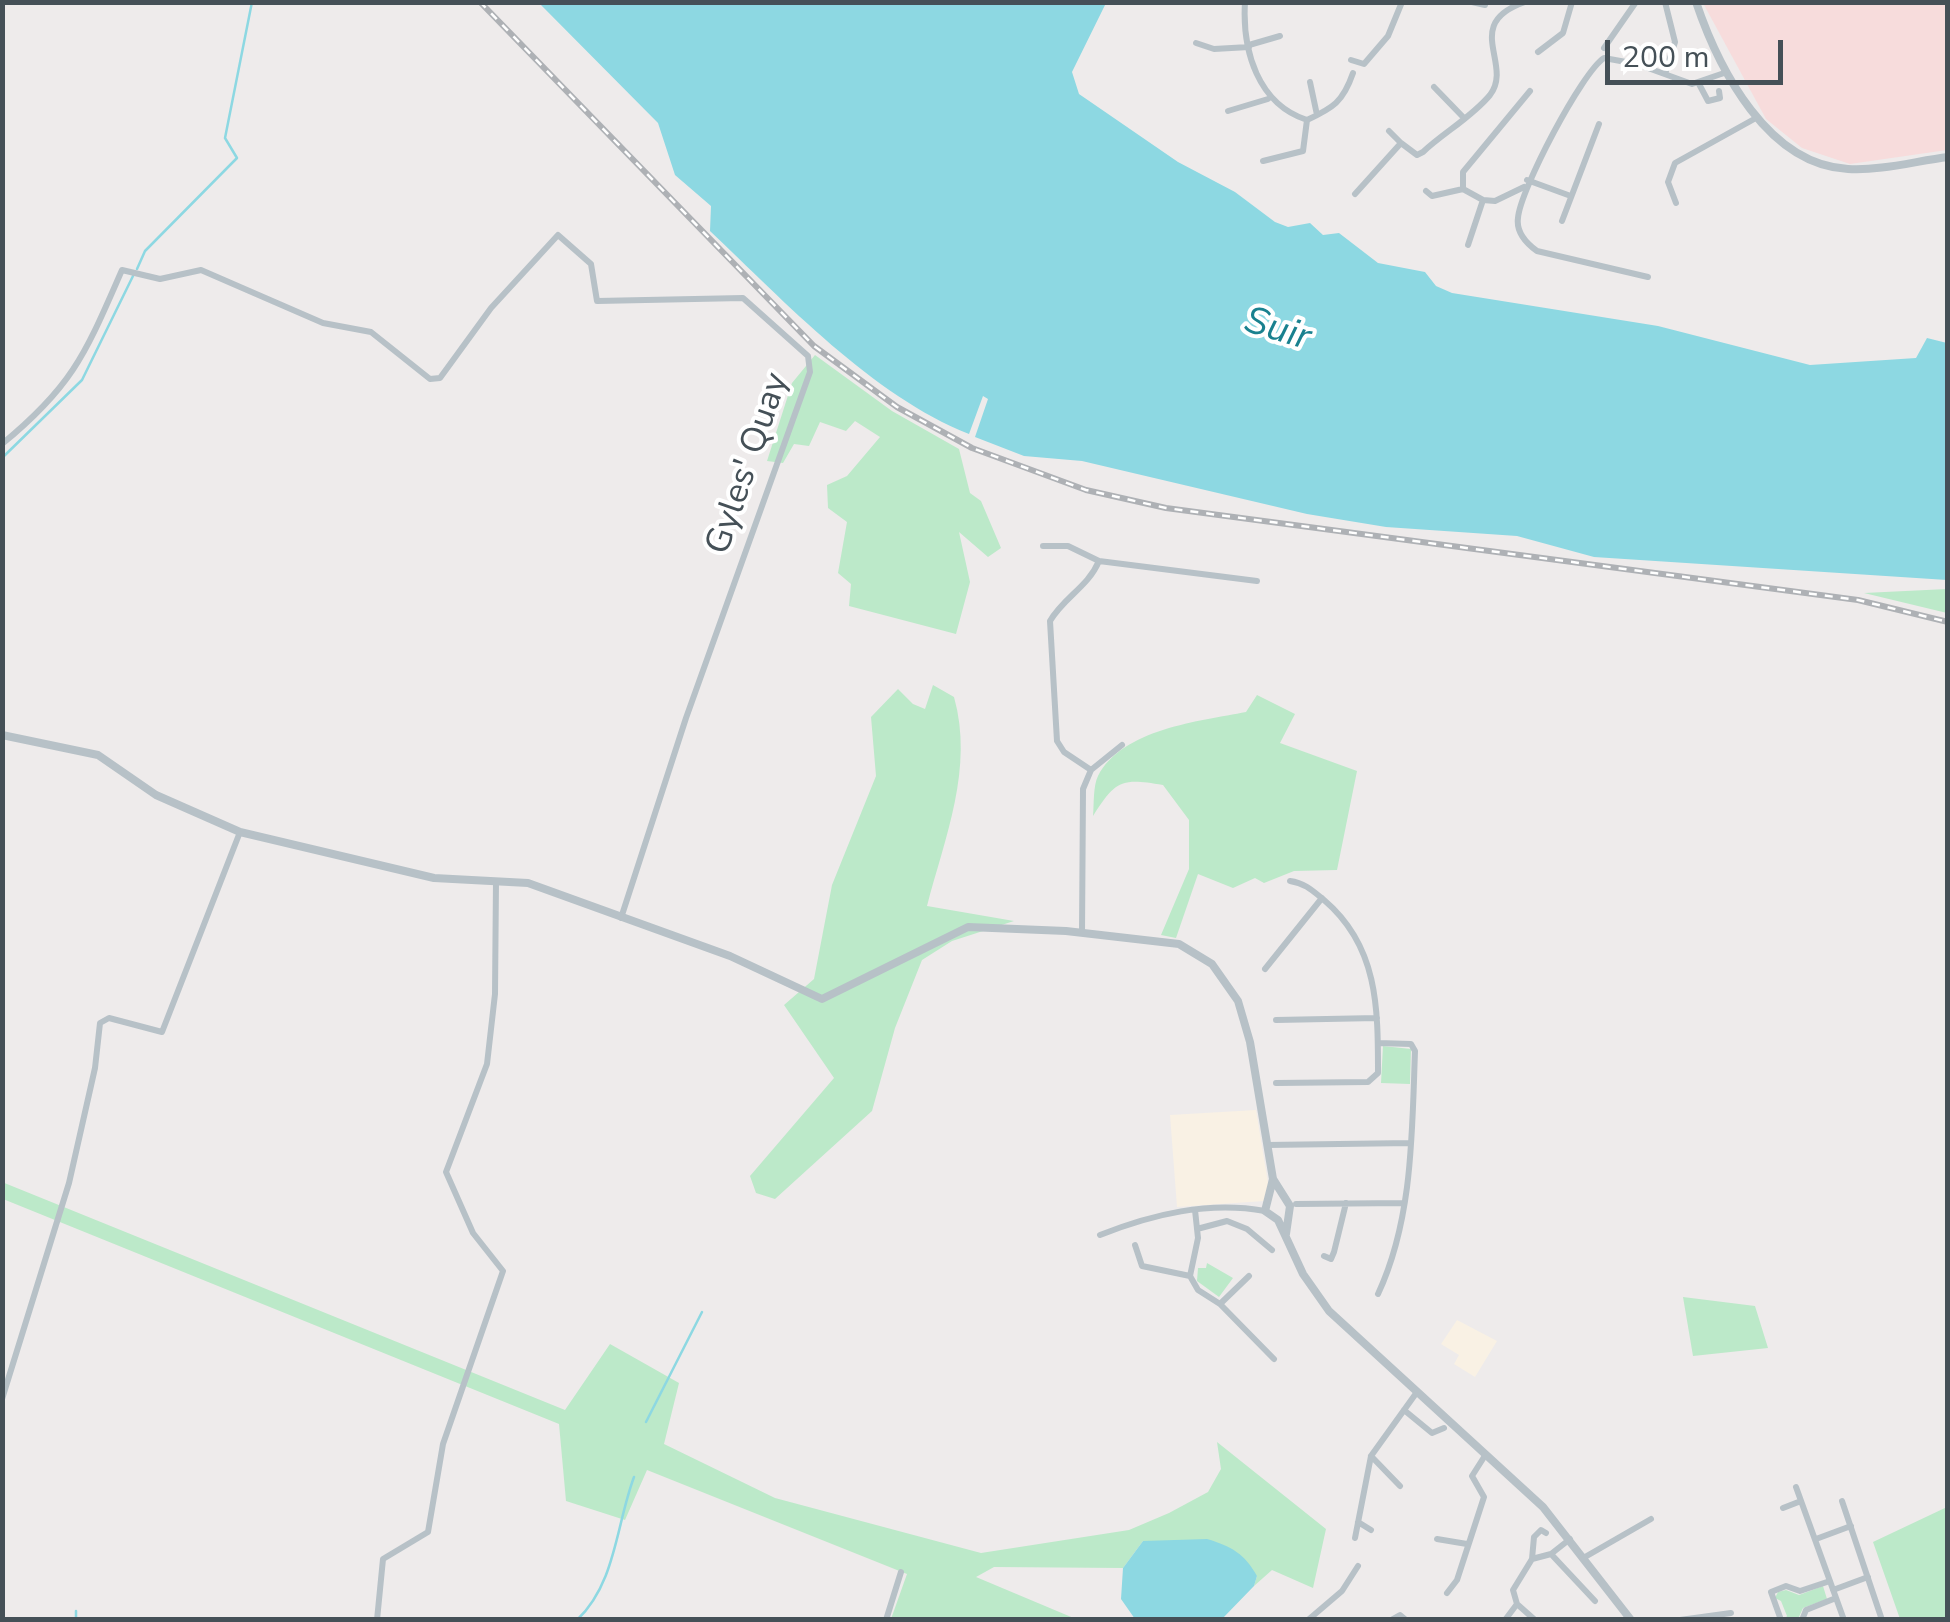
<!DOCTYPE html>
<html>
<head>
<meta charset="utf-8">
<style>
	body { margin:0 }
	#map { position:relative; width:1950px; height:1622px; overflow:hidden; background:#eeebeb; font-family:"Nunito Sans",sans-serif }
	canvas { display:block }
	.frame { position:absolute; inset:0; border:5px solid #455057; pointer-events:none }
	.scale { position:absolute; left:1605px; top:40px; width:178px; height:45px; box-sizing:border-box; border:5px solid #455057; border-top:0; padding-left:12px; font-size:30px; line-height:35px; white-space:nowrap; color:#455057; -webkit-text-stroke:8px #fff; paint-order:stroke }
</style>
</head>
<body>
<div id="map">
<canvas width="1950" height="1622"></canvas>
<div class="frame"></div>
<div class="scale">200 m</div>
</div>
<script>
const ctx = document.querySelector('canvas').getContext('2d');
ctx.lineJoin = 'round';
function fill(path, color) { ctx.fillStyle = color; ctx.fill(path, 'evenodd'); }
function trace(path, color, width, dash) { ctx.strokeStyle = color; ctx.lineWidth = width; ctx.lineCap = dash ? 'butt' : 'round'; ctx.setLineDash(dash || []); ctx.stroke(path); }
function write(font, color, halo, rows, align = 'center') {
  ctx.font = font + ' "Nunito Sans",sans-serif'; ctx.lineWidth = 8; ctx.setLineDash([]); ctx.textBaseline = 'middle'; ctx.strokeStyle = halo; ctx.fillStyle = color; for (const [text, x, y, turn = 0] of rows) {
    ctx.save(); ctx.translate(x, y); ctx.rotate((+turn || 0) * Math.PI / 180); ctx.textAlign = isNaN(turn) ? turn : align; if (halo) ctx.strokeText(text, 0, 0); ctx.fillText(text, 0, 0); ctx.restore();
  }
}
const commercial = new Path2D(`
	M1256 1110 1269 1189 1264 1201 1177 1207 1170 1115Z
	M1457 1320 1497 1341 1475 1377 1454 1364 1459 1355 1441 1344Z`);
const medical = new Path2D(`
	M1703 3H1947V150L1850 164 1802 148 1766 119Z`);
const green = new Path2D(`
	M815 355 892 411 959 449 970 493 981 501 1001 548 988 557 959 532 970 582 956 634 849 606 851 584 838 573 847 522 828 508 827 485 847 476 880 437 855 421 846 431 820 422 809 446 794 444 783 463 767 461 792 383Z
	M1947 589V613L1864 593Z
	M933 685 954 697C974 768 945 837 927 906L1014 921 952 941 922 960 895 1028 872 1111 775 1199 756 1193 750 1176 834 1078 784 1005 814 979 832 885 876 776 871 717 898 689 913 704 925 709Z
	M1257 695 1295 714 1280 743 1357 771 1337 870 1294 871 1264 883 1255 878 1233 888 1198 874 1176 938 1161 935 1189 869V820L1163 785C1121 778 1116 780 1093 816 1094 804 1093 786 1098 776 1122 729 1200 721 1246 712Z
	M1383 1046 1411 1049 1410 1084 1381 1083Z
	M2 1182 565 1410 610 1344 679 1383 664 1444 775 1498 981 1553 1129 1530 1169 1513 1208 1492 1221 1469 1217 1442 1326 1529 1313 1588 1272 1570 1254 1586 1257 1576 1143 1541 1123 1568 994 1567 976 1577 1076 1619H891L907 1574 647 1470 625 1520 566 1501 559 1424 3 1199Z
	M1207 1263 1233 1278 1219 1297 1197 1281 1198 1268H1206Z
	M1683 1297 1755 1306 1768 1348 1693 1356Z
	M1947 1507V1619H1900L1873 1542Z
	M1823 1586 1827 1599 1803 1608 1798 1619 1784 1620 1787 1616 1781 1601 1775 1598 1778 1592 1786 1590 1799 1595Z`);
const water = new Path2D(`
	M539 3H1106L1072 72 1079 94 1178 162 1235 192 1275 222 1288 227 1310 223 1323 235 1339 233 1378 263 1425 272 1436 286 1452 293 1658 326 1810 365 1916 358 1927 338 1947 343V580L1594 557 1517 536 1386 527 1307 514 1082 461 1024 456 975 437 988 399 983 396 969 434C873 396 785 302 710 231L711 206 675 175 658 123Z
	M1207 1539C1231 1546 1245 1554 1257 1576L1254 1586 1222 1619H1135L1121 1599 1123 1568 1143 1541Z`);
const stream = new Path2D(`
	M137 269 145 251 237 158 225 138 252 2
	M2 458 82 380 133 276
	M646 1422 702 1312
	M76 1620V1611
	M577 1620C616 1583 616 1525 634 1477`);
const minor = new Path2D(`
	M1245 2C1242 51 1258 104 1307 120
	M1472 2 1485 5
	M1665 2 1675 42 1665 74
	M1196 43 1214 49 1249 47
	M1249 45 1280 36
	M1604 48 1636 2
	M1538 52 1563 33 1572 2
	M1351 60 1364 64 1388 36 1402 2
	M1310 82 1317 115
	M1699 84 1708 101 1720 98 1719 91
	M1434 87 1464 118
	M1228 111 1268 99
	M1389 131 1401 143
	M1263 161 1303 151 1307 120C1333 108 1343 102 1353 73
	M1527 180 1568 195
	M1426 191 1432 196 1463 189
	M1355 194 1401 143 1417 155 1423 152C1443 133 1472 117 1490 95 1514 64 1461 24 1525 2
	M1483 200 1463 189V172L1530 91
	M1676 203 1668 182 1675 163 1756 118
	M1562 221 1599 124
	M1468 245 1483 200 1495 201 1524 187
	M1648 277 1537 251C1526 243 1516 232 1518 218 1520 190 1582 72 1604 58L1637 64 1692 84 1727 72
	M2 444C74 385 86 352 122 270L160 279 201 270 323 323 371 332 430 379 440 378 491 308 558 235 591 264 597 301 743 298 808 356 810 372 686 718 621 918
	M1043 546H1068L1099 561C1088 587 1064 597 1050 621L1057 741 1064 752 1091 770
	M1099 561 1257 581
	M1082 933 1083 789 1091 770 1122 745
	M1265 969 1322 898
	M1276 1020 1377 1018
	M1378 1043 1411 1044 1415 1051C1412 1132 1413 1219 1378 1294
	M1276 1083 1368 1082 1378 1073C1378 1007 1378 946 1324 900 1313 891 1305 883 1290 881
	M1267 1145 1411 1143
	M1296 1204 1404 1203
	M1197 1229 1227 1221 1247 1229 1272 1250
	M1100 1235C1153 1214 1208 1201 1265 1211
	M1135 1245 1142 1266 1190 1276
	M1324 1256 1331 1259 1334 1252 1346 1203
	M1190 1276 1198 1290 1220 1304 1249 1276
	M1190 1276 1198 1238 1195 1210
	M1220 1304 1274 1359
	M2 1399 69 1183 95 1068 100 1023 109 1018 162 1032 240 832
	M1404 1410 1432 1433 1444 1428
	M1371 1456 1400 1486
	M1796 1487 1844 1620
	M2 1493V1503
	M1842 1501 1882 1620
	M1783 1508 1801 1501
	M1358 1522 1371 1530
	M1355 1538 1371 1456 1417 1392
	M1437 1539 1467 1544
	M1816 1539 1851 1526
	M1551 1554 1595 1601
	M1585 1557 1651 1519
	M1532 1559 1534 1537 1541 1530 1546 1533
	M1833 1590 1868 1577
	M1447 1593 1457 1580 1484 1497 1472 1476 1486 1454
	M1517 1604 1535 1620
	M377 1620 383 1559 428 1532 443 1444 503 1271 473 1233 446 1172 487 1064 495 994 496 881
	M886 1620 901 1572
	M1308 1620 1342 1591 1358 1566
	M1391 1620 1400 1615 1406 1620
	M1505 1620 1517 1604 1513 1590 1532 1559 1551 1554 1570 1539
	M1637 1620H1676
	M1680 1620 1731 1613
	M1781 1620 1771 1592 1786 1586 1800 1591 1830 1581
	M1802 1620 1806 1610 1836 1598`);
const tertiary = new Path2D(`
	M1696 2C1719 70 1768 165 1848 169 1880 171 1916 161 1948 157
	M2 735 98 755 156 795 240 832 434 878 528 883 730 956 822 999 968 927 1066 931 1179 944 1212 964 1238 1001 1250 1042 1273 1179 1290 1206 1286 1234
	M1273 1179 1265 1211 1278 1220 1303 1274 1329 1311 1543 1507 1631 1620`);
const rail = new Path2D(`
	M480 2 814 346 897 407 972 448 1086 490 1166 508 1858 600 1948 622`);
const streetNames = [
	["Gyles' Quay",749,464,-71]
];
const waterNames = [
	["Suir",1277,331,17]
];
fill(commercial, '#f9f1e4');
fill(medical, '#f7dcdc');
fill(green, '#bce9c9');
fill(water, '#8dd8e2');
trace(stream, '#8dd8e2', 2.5);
trace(minor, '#b7c1c7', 6);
trace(tertiary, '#b7c1c7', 8);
trace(rail, '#aeb1b5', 6);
trace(rail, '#fff', 2.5, [8]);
write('35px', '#455057', '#fff', streetNames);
write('italic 38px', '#19818f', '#fff', waterNames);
</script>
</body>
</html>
